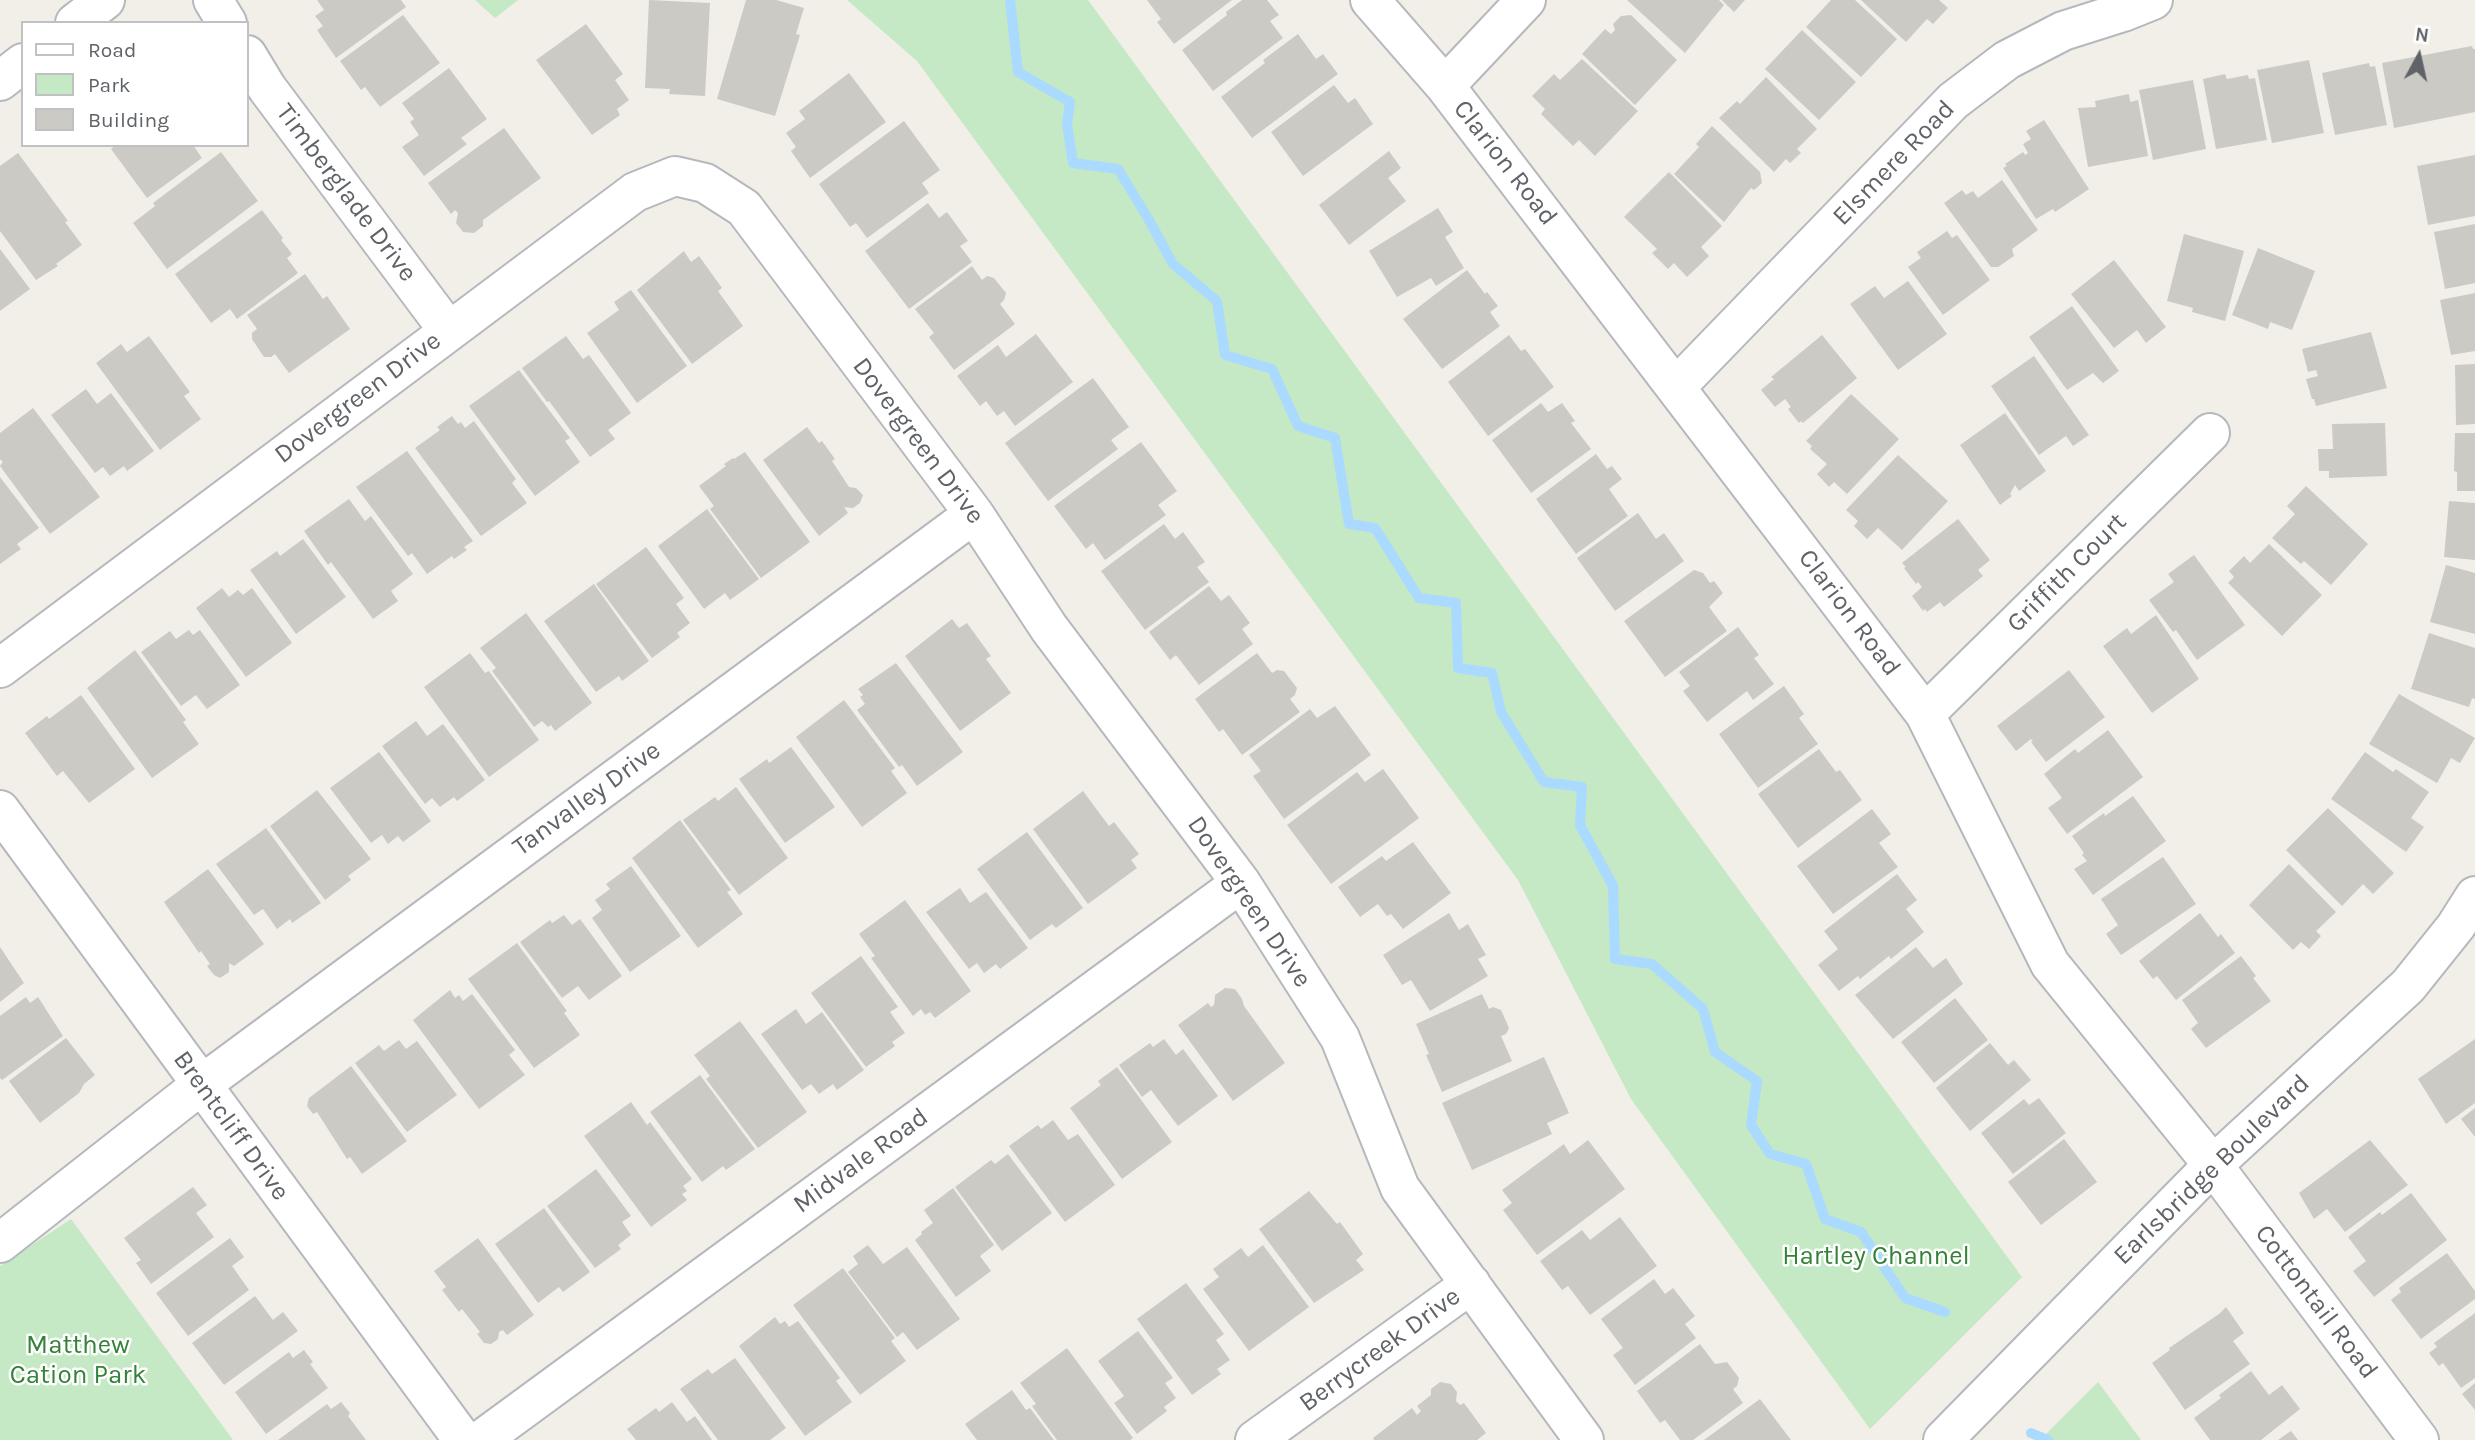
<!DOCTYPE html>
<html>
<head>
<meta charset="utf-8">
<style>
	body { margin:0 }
	#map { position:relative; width:2475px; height:1440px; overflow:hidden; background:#f1efe8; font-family:Karla,sans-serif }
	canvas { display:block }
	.legend { position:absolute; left:21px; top:21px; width:228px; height:126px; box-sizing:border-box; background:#fff; border:2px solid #bfc1c3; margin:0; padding:9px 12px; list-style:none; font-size:21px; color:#5f6368 }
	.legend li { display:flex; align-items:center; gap:14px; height:35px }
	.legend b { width:35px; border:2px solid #bfc1c3 }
	.north { position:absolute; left:2384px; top:21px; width:70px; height:70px; -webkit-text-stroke:5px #fff; paint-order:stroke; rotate:8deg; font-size:19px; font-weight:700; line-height:28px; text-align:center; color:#5f6368 }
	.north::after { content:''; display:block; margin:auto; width:24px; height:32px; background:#5f6368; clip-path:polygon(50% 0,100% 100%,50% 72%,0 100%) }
</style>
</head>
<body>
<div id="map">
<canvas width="2475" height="1440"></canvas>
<ul class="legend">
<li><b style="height:9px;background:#fff"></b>Road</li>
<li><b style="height:19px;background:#c5e8c5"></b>Park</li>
<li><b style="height:19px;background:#cccac5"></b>Building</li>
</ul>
<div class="north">N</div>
</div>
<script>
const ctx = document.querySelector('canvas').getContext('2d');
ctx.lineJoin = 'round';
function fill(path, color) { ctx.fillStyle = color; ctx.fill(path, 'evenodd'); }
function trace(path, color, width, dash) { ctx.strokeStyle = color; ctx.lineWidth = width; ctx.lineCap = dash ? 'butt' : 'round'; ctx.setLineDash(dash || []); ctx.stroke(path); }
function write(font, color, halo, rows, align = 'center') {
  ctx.font = font + ' Karla,sans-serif'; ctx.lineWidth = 5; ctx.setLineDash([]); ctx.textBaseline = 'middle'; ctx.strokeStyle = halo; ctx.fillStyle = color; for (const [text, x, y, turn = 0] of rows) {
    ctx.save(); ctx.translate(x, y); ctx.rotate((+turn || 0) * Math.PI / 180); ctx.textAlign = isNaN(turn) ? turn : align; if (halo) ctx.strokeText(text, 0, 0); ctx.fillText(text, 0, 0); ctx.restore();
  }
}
const green = new Path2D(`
	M475 0H518L495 18Z
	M847 0H1088L2022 1277 1870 1429 1631 1099 1518 880 917 61Z
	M71 1219 233 1440H0V1266Z
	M2098 1382 2141 1440H2040Z`);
const stream = new Path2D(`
	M1010 0 1018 72 1070 102 1067 124 1073 163 1118 169 1149 220 1173 264 1217 301 1225 355 1272 369 1298 426 1335 438 1349 524 1375 528 1419 598 1456 603 1458 668 1492 673 1501 712 1544 782 1582 787 1580 825 1613 886 1615 959 1652 964 1703 1009 1715 1052 1757 1081 1751 1125 1770 1154 1806 1164 1825 1219 1861 1232 1905 1298 1945 1312
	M2031 1433 2048 1440`);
const building = new Path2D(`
	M317 0H401L406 7 336 58 317 30 323 26 315 16 324 10Z
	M649 0 710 3 705 96 669 94 670 89 645 88Z
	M746 0H776L804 8 796 34 800 35 775 116 717 99Z
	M1147 0H1232L1174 44 1157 22 1161 19Z
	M1242 0H1267L1279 15 1270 21 1283 38 1213 91 1182 50 1227 15 1226 12Z
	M1627 0H1719L1724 5 1685 53Z
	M1722 0H1745L1734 12Z
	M1831 0H1855L1897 39 1861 77 1806 27Z
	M1861 0H1939L1948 8 1933 24 1927 19 1906 42Z
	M403 15 440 63 380 107 365 87 361 90 340 61Z
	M1631 15 1677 60 1635 105 1582 54 1605 29 1611 34 1615 30 1613 24 1621 16Z
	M586 24 623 74 615 80 629 100 617 109 620 115 592 135 536 60Z
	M1802 30 1856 82 1819 120 1765 69Z
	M1298 34 1316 59 1323 54 1338 74 1252 138 1221 97 1265 63 1263 60Z
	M2472 46 2473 49H2475V112L2394 128 2382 63Z
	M1582 59 1638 111 1595 156 1579 140 1573 146 1541 114 1545 109 1532 96 1554 74 1560 80Z
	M2309 60 2324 133 2272 143 2257 70Z
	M2369 63 2370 67 2375 66 2387 125 2335 135 2322 73Z
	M449 68 487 119 461 138 467 144 424 176 402 147 419 135 410 122 414 119 402 103Z
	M849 73 886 122 810 178 791 151 796 147 786 133 805 119 799 111Z
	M2225 74 2227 79 2248 75 2249 79 2255 78 2267 140 2216 149 2203 79Z
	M1766 77 1817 129 1797 149 1801 153 1790 163 1786 159 1774 172 1719 118 1737 101 1740 104Z
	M2193 80 2206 149 2153 160 2139 90Z
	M1334 85 1348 103 1355 98 1373 124 1303 176 1271 132Z
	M2129 94 2130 102 2138 100 2148 156 2088 167 2078 108 2096 107 2095 101Z
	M2044 120 2089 189 2055 212 2053 209 2036 219 2003 168 2007 166 2005 164 2023 152 2025 155 2028 153 2023 144 2031 139 2026 131Z
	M904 121 940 170 922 183 929 193 867 238 856 223 850 227 819 184Z
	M1712 126 1760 172 1762 183 1754 190 1751 188 1724 222 1674 174 1699 147 1696 144Z
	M504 128 541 178 483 220V226L474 233 463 232 456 223 458 213 455 210 451 214 428 183Z
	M116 145H193L202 158 147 198 111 149Z
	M1389 151 1401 168 1388 178 1406 201 1349 245 1319 205Z
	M221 152 258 201 167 269 133 223 155 206 153 203Z
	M18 153 68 221 65 222 82 245 56 264 58 266 36 280 0 231V166Z
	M2475 155V216L2428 225 2417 166Z
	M1669 172 1722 226 1701 247 1709 256 1687 277 1674 263 1668 269 1652 253 1657 249 1624 217Z
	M2002 180 2038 230 2012 249 2014 256 1998 267H1991L1944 203 1962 190 1966 195 1973 191 1978 198Z
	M928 203 939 218 947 212 968 241 960 246 972 262 909 309 865 251Z
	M1438 208 1453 232 1445 237 1464 268 1436 286 1431 278 1397 297 1369 251Z
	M262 210 283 238 281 240 292 254 287 258 298 273 237 319 230 309 211 323 175 274Z
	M2475 224V283L2445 289 2434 232Z
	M1947 231 1952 238 1957 235 1990 280 1943 315 1908 267 1921 258 1917 252Z
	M2184 234 2244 251 2225 321 2192 312 2193 308 2167 301Z
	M2258 248 2315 271 2292 330 2270 322 2268 329 2232 315Z
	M0 249 30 289 0 311Z
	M684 251 691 262 699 256 722 288 718 291 743 326 692 364 637 290Z
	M2114 260 2166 327 2146 343 2137 330 2114 348 2071 294Z
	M972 266 982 280 987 276 994 278 1006 293 1004 300 1000 304 1015 324 954 370 929 337 934 333 915 309Z
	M1467 270 1485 294 1487 292 1498 306 1490 312 1500 326 1442 369 1403 319Z
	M305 274 323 299 327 296 350 329 289 373 275 354 271 357H264L252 339V333L257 329 247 315Z
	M1908 281 1947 334 1898 370 1850 304 1875 286 1884 298Z
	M631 290 687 366 637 403 587 333 619 310 614 302Z
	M2475 293V351L2451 355 2440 300Z
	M2072 306 2119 371 2103 383 2093 373 2067 390 2029 337Z
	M2371 332 2387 388 2316 406 2314 399H2312L2306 379 2318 376 2316 370 2308 372 2302 349Z
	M1036 334 1073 382 1015 426 1004 411 997 416 986 401 980 406 957 376 998 345 1006 357Z
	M1509 335 1521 351 1525 349 1554 387 1488 436 1448 382Z
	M1822 335 1857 378 1803 423 1801 421 1799 423 1788 409 1791 407 1785 399 1775 407 1761 390 1774 379 1771 377Z
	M149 336 190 392 184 396 201 419 160 450 96 363 121 344 127 352Z
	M566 336 583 359 589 355 631 413 608 430 615 439 590 457 549 401 547 402 522 368Z
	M2034 356 2089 435 2073 446 2066 436 2039 455 1991 386Z
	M2475 364V424L2456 425 2455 365Z
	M519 370 570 438 565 441 580 462 535 496 469 406Z
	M1093 378 1129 427 1111 440 1118 449 1048 501 1005 443Z
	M86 389 97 404 111 393 154 451 127 471 124 466 110 476 103 467 95 473 51 415Z
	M1851 394 1899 439 1847 494 1834 482 1829 487 1817 474 1827 464 1810 449 1812 446 1806 441Z
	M1541 403 1548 412 1562 403 1575 421 1571 423 1591 449 1531 493 1492 440Z
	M33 408 100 497 50 534 0 466 3 462 0 459V433Z
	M2005 413 2046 471 2019 491 2015 485 2010 494 2012 496 2000 505 1960 445Z
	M452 416 458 424 461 422 465 428 474 421 516 479 512 483 527 503 481 536 415 448 440 430 437 427Z
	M2385 423 2387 476 2329 478V471H2319L2318 449H2333L2332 424Z
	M807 427 819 443 822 441 835 459 832 461 849 487 856 488 863 495 860 503 853 508 844 507 848 513 819 536 763 460Z
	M2455 433H2475V491H2457V472L2454 471Z
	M1141 442 1177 491 1158 505 1166 515 1105 560 1093 543 1086 549 1054 506Z
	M407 451 473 541 464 547 467 550 454 559 452 556 427 574 412 553 408 556 356 487Z
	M745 452 810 542 761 578 710 509 714 506 699 486 726 466 724 464 733 458 734 459Z
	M1596 454 1607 469 1612 466 1622 479 1609 489 1628 516 1576 554 1536 499Z
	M1898 455 1948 501 1902 550 1878 528 1867 539 1854 526 1858 521 1846 510Z
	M0 477 39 528 17 544 21 549 0 564Z
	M2306 486 2368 544 2331 585 2304 561 2301 564 2272 538 2295 514 2287 506Z
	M349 499 365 521 371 516 413 574 391 591 398 601 373 619 331 562 328 565 304 531Z
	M2449 501 2475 503V560L2444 557Z
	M707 509 759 579 730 600 725 593 704 609 658 546Z
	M1638 513 1656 539 1664 533 1684 561 1615 611 1577 558Z
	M1958 519 1990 560 1978 570 1983 576 1944 607 1940 602 1927 612 1925 609 1923 611 1912 596 1922 587 1918 582 1916 584 1904 568 1906 567 1902 563Z
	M1164 524 1175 539 1183 532 1205 562 1197 567 1209 582 1145 630 1101 571Z
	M303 539 346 597 296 634 250 570 277 551 280 556Z
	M2269 544 2322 595 2282 636 2228 583 2234 577 2229 571 2244 556 2250 563Z
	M646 547 684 598 676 604 690 623 677 633 680 637 652 658 596 584Z
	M2194 555 2245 625 2197 660 2176 630 2173 632 2149 600 2174 582 2168 574Z
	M2446 565 2475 573V634L2430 622Z
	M1694 570 1703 573 1710 583 1714 581 1723 593 1709 607 1727 631 1665 677 1624 621Z
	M594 584 649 661 622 681 619 676 596 692 544 621Z
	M1209 586 1221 601 1229 595 1250 623 1242 629 1253 644 1199 685 1176 655 1170 660 1149 632Z
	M222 588 229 597 238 590 243 595 252 588 292 643 246 677 196 608Z
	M526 613 592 703 555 731 551 725 548 727 542 721 534 727 492 671 496 668 480 648Z
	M2156 615 2199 679 2152 713 2103 646 2127 628 2131 634Z
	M952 619 959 628 967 623 991 656 986 659 1011 693 960 731 905 656Z
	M1738 627 1759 655 1754 658 1774 684 1753 700 1747 691 1707 722 1683 691 1690 686 1679 672Z
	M189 630 193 635 200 630 240 685 207 709 196 695 181 706 141 652 170 631 176 639Z
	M2429 633 2475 648V699L2472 698 2469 707 2411 689Z
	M135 650 186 720 183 722 199 744 152 778 87 688Z
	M470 653 485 673 489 671 539 740 489 777 424 687Z
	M1257 653 1272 673 1277 670 1284 671 1297 688 1295 695 1290 699 1300 712 1242 755 1223 729 1219 732 1195 699Z
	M896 663 963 752 917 786 902 765 899 767 857 710 865 704 860 697 863 695 858 689Z
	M2069 670 2105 717 2046 762 2031 742 2033 741 2031 739 2016 751 1997 726Z
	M1784 686 1804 714 1799 718 1818 744 1758 788 1719 734Z
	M2399 694 2475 738 2460 763 2451 758 2437 783 2369 744Z
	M81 695 135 769 89 803 63 771 57 776 25 733 47 716 49 719Z
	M844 700 895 768 891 771 907 793 862 827 796 737Z
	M1335 706 1371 755 1284 819 1253 776 1261 771 1249 755 1310 709 1317 718Z
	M416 721 427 736 443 724 485 780 457 801 454 797 440 807 432 798 425 804 382 746Z
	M2108 730 2143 777 2067 834 2048 808 2062 798 2044 774 2075 749 2078 753Z
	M791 747 835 807 785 843 739 779 767 759 769 763Z
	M1819 749 1836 772 1840 770 1862 800 1798 848 1758 794Z
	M379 752 431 821 403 842 398 836 388 844 382 835 371 843 330 788Z
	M2365 752 2393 772 2396 769 2429 792 2411 818 2424 827 2406 852 2331 799Z
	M1383 769 1419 818 1331 884 1287 825 1357 772 1365 782Z
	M736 787 788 858 739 895 683 820 715 797 718 801Z
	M317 790 371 859 348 876 351 880 325 900 270 826Z
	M1083 791 1109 826 1114 822 1139 854 1131 860 1137 868 1088 904 1033 829Z
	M2133 796 2166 841 2093 895 2074 869 2087 861 2082 855 2084 853 2072 836 2104 813 2105 816Z
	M2328 808 2394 873 2373 894 2363 884 2342 906 2286 850Z
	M1872 809 1891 834 1879 843 1898 867 1833 914 1797 866Z
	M680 820 731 890 727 892 743 914 698 948 632 858Z
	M266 828 321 903 292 923 290 919 277 929 263 909 254 915 216 864Z
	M1027 832 1083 908 1056 928 1052 924 1030 940 977 869Z
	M1413 842 1451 893 1403 929 1391 914 1387 916 1378 904 1360 917 1338 887 1382 856 1386 861Z
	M2163 857 2196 904 2121 955 2106 934 2118 925 2101 899Z
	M2289 864 2336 912 2316 931 2321 936 2309 949 2301 942 2293 950 2249 905Z
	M631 866 681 936 630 972 592 918 602 910 595 900 610 889 606 884Z
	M208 869 264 944 234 966 229 963V972L220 978 214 975 207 966 210 964 201 951 199 953 164 902Z
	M1897 874 1917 900 1906 909 1924 932 1891 959 1889 956 1860 979 1858 976 1839 991 1818 965 1838 949 1824 931Z
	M960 888 970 903 986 892 1028 948 1000 969 996 964 984 973 977 963 969 969 926 912Z
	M905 900 971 991 935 1018 930 1012 925 1015 921 1009 913 1016 871 958 875 956 859 934Z
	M1449 913 1459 930 1468 924 1486 955 1478 959 1488 976 1430 1011 1411 980 1402 985 1383 955Z
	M2200 913 2218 937 2221 934 2235 953 2176 1000 2157 976 2153 979 2139 961Z
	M564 915 572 925 580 919 622 976 589 1000 578 986 562 998 520 942 550 920 552 923Z
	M517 943 567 1011 564 1013 580 1035 534 1068 468 979Z
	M0 947 24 983 0 1002Z
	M1916 947 1933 968 1946 958 1963 984 1893 1039 1855 995Z
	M861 956 898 1007 890 1012 905 1033 892 1042 895 1046 866 1067 811 993Z
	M2241 956 2256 976 2253 978 2271 1001 2206 1048 2191 1029 2198 1023 2182 1000Z
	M1225 988 1235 989 1242 999 1244 1006 1285 1063 1233 1101 1178 1025 1208 1003 1211 1007 1214 1005 1215 995Z
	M450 990 455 998 459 995 463 1001 472 994 515 1050 509 1055 525 1075 479 1109 413 1020Z
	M1482 994 1489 1009 1493 1007 1501 1010 1509 1028 1506 1034 1501 1036 1512 1061 1442 1092 1426 1055 1429 1054 1416 1024Z
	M26 997 30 1003 38 997 63 1036 2 1080 0 1078V1016Z
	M1955 998 1988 1040 1934 1083 1901 1042Z
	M796 1009 806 1024 822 1012 864 1070 837 1090 833 1084 819 1094 811 1084 802 1090 761 1034Z
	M740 1021 807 1112 758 1148 706 1079 710 1076 694 1055Z
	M66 1038 95 1075 84 1084 79 1093 40 1123 9 1081Z
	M1164 1039 1176 1055 1183 1049 1218 1096 1178 1126 1151 1090 1142 1097 1119 1065 1150 1043 1153 1047Z
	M2475 1039V1103L2446 1124 2418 1079Z
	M399 1040 406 1049 417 1041 457 1095 407 1132 355 1063 379 1045 384 1051Z
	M1990 1043 2008 1065 2014 1060 2031 1080 1970 1131 1936 1088Z
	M1544 1057 1569 1113 1547 1123 1552 1134 1472 1170 1442 1103Z
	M351 1066 407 1141 362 1174 350 1157 347 1159 317 1112 313 1114 307 1106 309 1098Z
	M1117 1067 1172 1142 1122 1179 1070 1108 1101 1085 1098 1081Z
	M700 1075 755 1149 726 1170 723 1166 702 1182 650 1112Z
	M2039 1098 2066 1133 2013 1174 1981 1133 2024 1099 2029 1105Z
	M631 1102 647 1125 650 1122 692 1179 683 1186 687 1191 682 1194 687 1200 651 1227 584 1136Z
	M2475 1108V1137L2461 1119Z
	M1053 1120 1068 1140 1078 1134 1115 1185 1065 1222 1009 1146 1038 1125 1041 1129Z
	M2064 1139 2097 1182 2041 1225 2008 1182Z
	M1588 1140 1625 1189 1537 1255 1503 1210 1512 1203 1502 1190 1564 1144 1570 1154Z
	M2370 1140 2408 1185 2345 1232 2327 1209 2314 1219 2299 1193Z
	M1008 1154 1052 1213 1002 1251 955 1187 991 1160 995 1164Z
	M596 1169 631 1216 622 1222 631 1235 618 1245 621 1249 595 1268 547 1206Z
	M193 1187 207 1205 196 1213 214 1237 151 1284 136 1263 141 1260 124 1238Z
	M953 1188 994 1245 980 1256 991 1271 956 1297 915 1240 922 1234 921 1232 933 1223 924 1210Z
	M1309 1191 1337 1224 1340 1222 1363 1254 1356 1260 1364 1270 1314 1303 1259 1229Z
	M2411 1193 2447 1240 2374 1297 2353 1271 2366 1261 2348 1237 2380 1212 2382 1215Z
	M544 1208 590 1272 563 1292 559 1287 538 1303 495 1244Z
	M1620 1217 1657 1266 1590 1315 1568 1286 1562 1290 1540 1261 1582 1230 1590 1240Z
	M230 1238 244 1257 232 1266 249 1290 188 1336 156 1293Z
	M478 1238 534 1315 507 1335 503 1330 499 1332 498 1339 491 1344 484 1343 477 1334 480 1332 462 1309 459 1312 442 1290 446 1287 434 1271Z
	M868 1245 883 1264 907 1247 960 1319 917 1350 903 1332 897 1337 848 1272 858 1264 853 1256Z
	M1263 1245 1309 1307 1249 1351 1203 1289 1219 1277 1213 1269 1241 1248 1248 1257Z
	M2447 1253 2475 1291V1299L2421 1339 2391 1300 2401 1292 2399 1288Z
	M843 1268 895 1338 891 1341 906 1361 860 1395 793 1305Z
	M1654 1279 1665 1294 1673 1288 1695 1316 1685 1324 1696 1338 1635 1385 1613 1355 1623 1348 1601 1319Z
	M1186 1283 1224 1334 1216 1340 1230 1360 1217 1369 1221 1374 1192 1395 1137 1319Z
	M255 1296 273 1320 283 1312 298 1331 224 1385 192 1343Z
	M2226 1307 2244 1333 2233 1341 2250 1364 2185 1410 2152 1363 2170 1350 2169 1348 2219 1314Z
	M2475 1313V1378L2461 1388 2443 1363 2439 1366 2429 1353 2437 1347 2434 1343Z
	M775 1317 780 1324 785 1321 789 1327 798 1321 840 1378 836 1381 852 1402 805 1436 739 1346Z
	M1138 1331 1173 1378 1165 1383 1176 1398 1164 1407 1167 1411 1137 1434 1114 1403 1124 1396 1098 1361Z
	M1700 1344 1715 1364 1727 1362 1739 1378 1737 1386 1733 1389 1743 1403 1693 1440H1680L1665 1420 1660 1423 1637 1391Z
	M1067 1348 1133 1438 1130 1440H1057L1032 1406 1036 1404 1020 1383Z
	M304 1350 313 1362 310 1364 328 1388 266 1434 235 1392 289 1352 293 1358Z
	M735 1358 786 1428 770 1440H718L680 1389 708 1369 712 1374Z
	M2251 1371 2269 1395 2282 1385 2300 1409 2261 1440H2210L2194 1418 2221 1398 2219 1395Z
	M1440 1382 1451 1384 1457 1392 1456 1401 1460 1405 1464 1403 1486 1433 1477 1440H1374L1373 1438 1412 1408 1417 1415 1421 1411 1417 1406 1431 1395V1389Z
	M2475 1383V1410L2462 1394Z
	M1012 1390 1026 1410 1030 1408 1054 1440H977L965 1424Z
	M1760 1399 1791 1440H1704Z
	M341 1402 350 1413 348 1416 366 1440H278L327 1404 331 1409Z
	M672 1402 687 1422 695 1416 712 1440H636L627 1429 656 1408 659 1412Z
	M2291 1431 2298 1440H2278L2285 1435Z`);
const minor = new Path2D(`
	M213 0 227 23
	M1370 0 1445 86 1925 714 2050 964 2213 1165 2419 1440
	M75 23 105 0
	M247 55 267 88 448 330
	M0 81 23 63
	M1445 86 1526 0
	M1677 386 1953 101 2007 60 2063 31 2123 12 2153 0
	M0 668 635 192 675 176 705 183 744 208 974 514 1049 628 1241 883 1340 1038 1400 1188 1584 1440
	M1925 714 2210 433
	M0 810 463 1440
	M0 1243 201 1085 974 514
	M481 1440 1241 883
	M1255 1440 1471 1284`);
const tertiary = new Path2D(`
	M1943 1440 2213 1165 2408 986 2456 926 2475 896`);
const streetNames = [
	["Clarion Road",1505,163,52],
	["Elsmere Road",1894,163,-46],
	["Timberglade Drive",346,193,53],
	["Dovergreen Drive",358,398,-37],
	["Dovergreen Drive",918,441,53],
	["Griffith Court",2067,573,-45],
	["Clarion Road",1849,613,53],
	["Tanvalley Drive",587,799,-36],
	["Dovergreen Drive",1249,902,56],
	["Brentcliff Drive",231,1126,54],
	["Midvale Road",861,1161,-36],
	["Earlsbridge Boulevard",2212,1170,-44],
	["Cottontail Road",2316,1302,53],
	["Berrycreek Drive",1380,1350,-36]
];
const parkNames = [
	["Hartley Channel",1876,1257],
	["Matthew",78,1346],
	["Cation Park",78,1376]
];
fill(green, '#c5e8c5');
trace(stream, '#aadaff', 10);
fill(building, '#cccac5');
trace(minor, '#b5b8bc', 42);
trace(tertiary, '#b5b8bc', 42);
trace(minor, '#fff', 38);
trace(tertiary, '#fff', 38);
write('26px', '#5f6368', '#fff', streetNames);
write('26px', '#348238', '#fff', parkNames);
</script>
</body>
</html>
